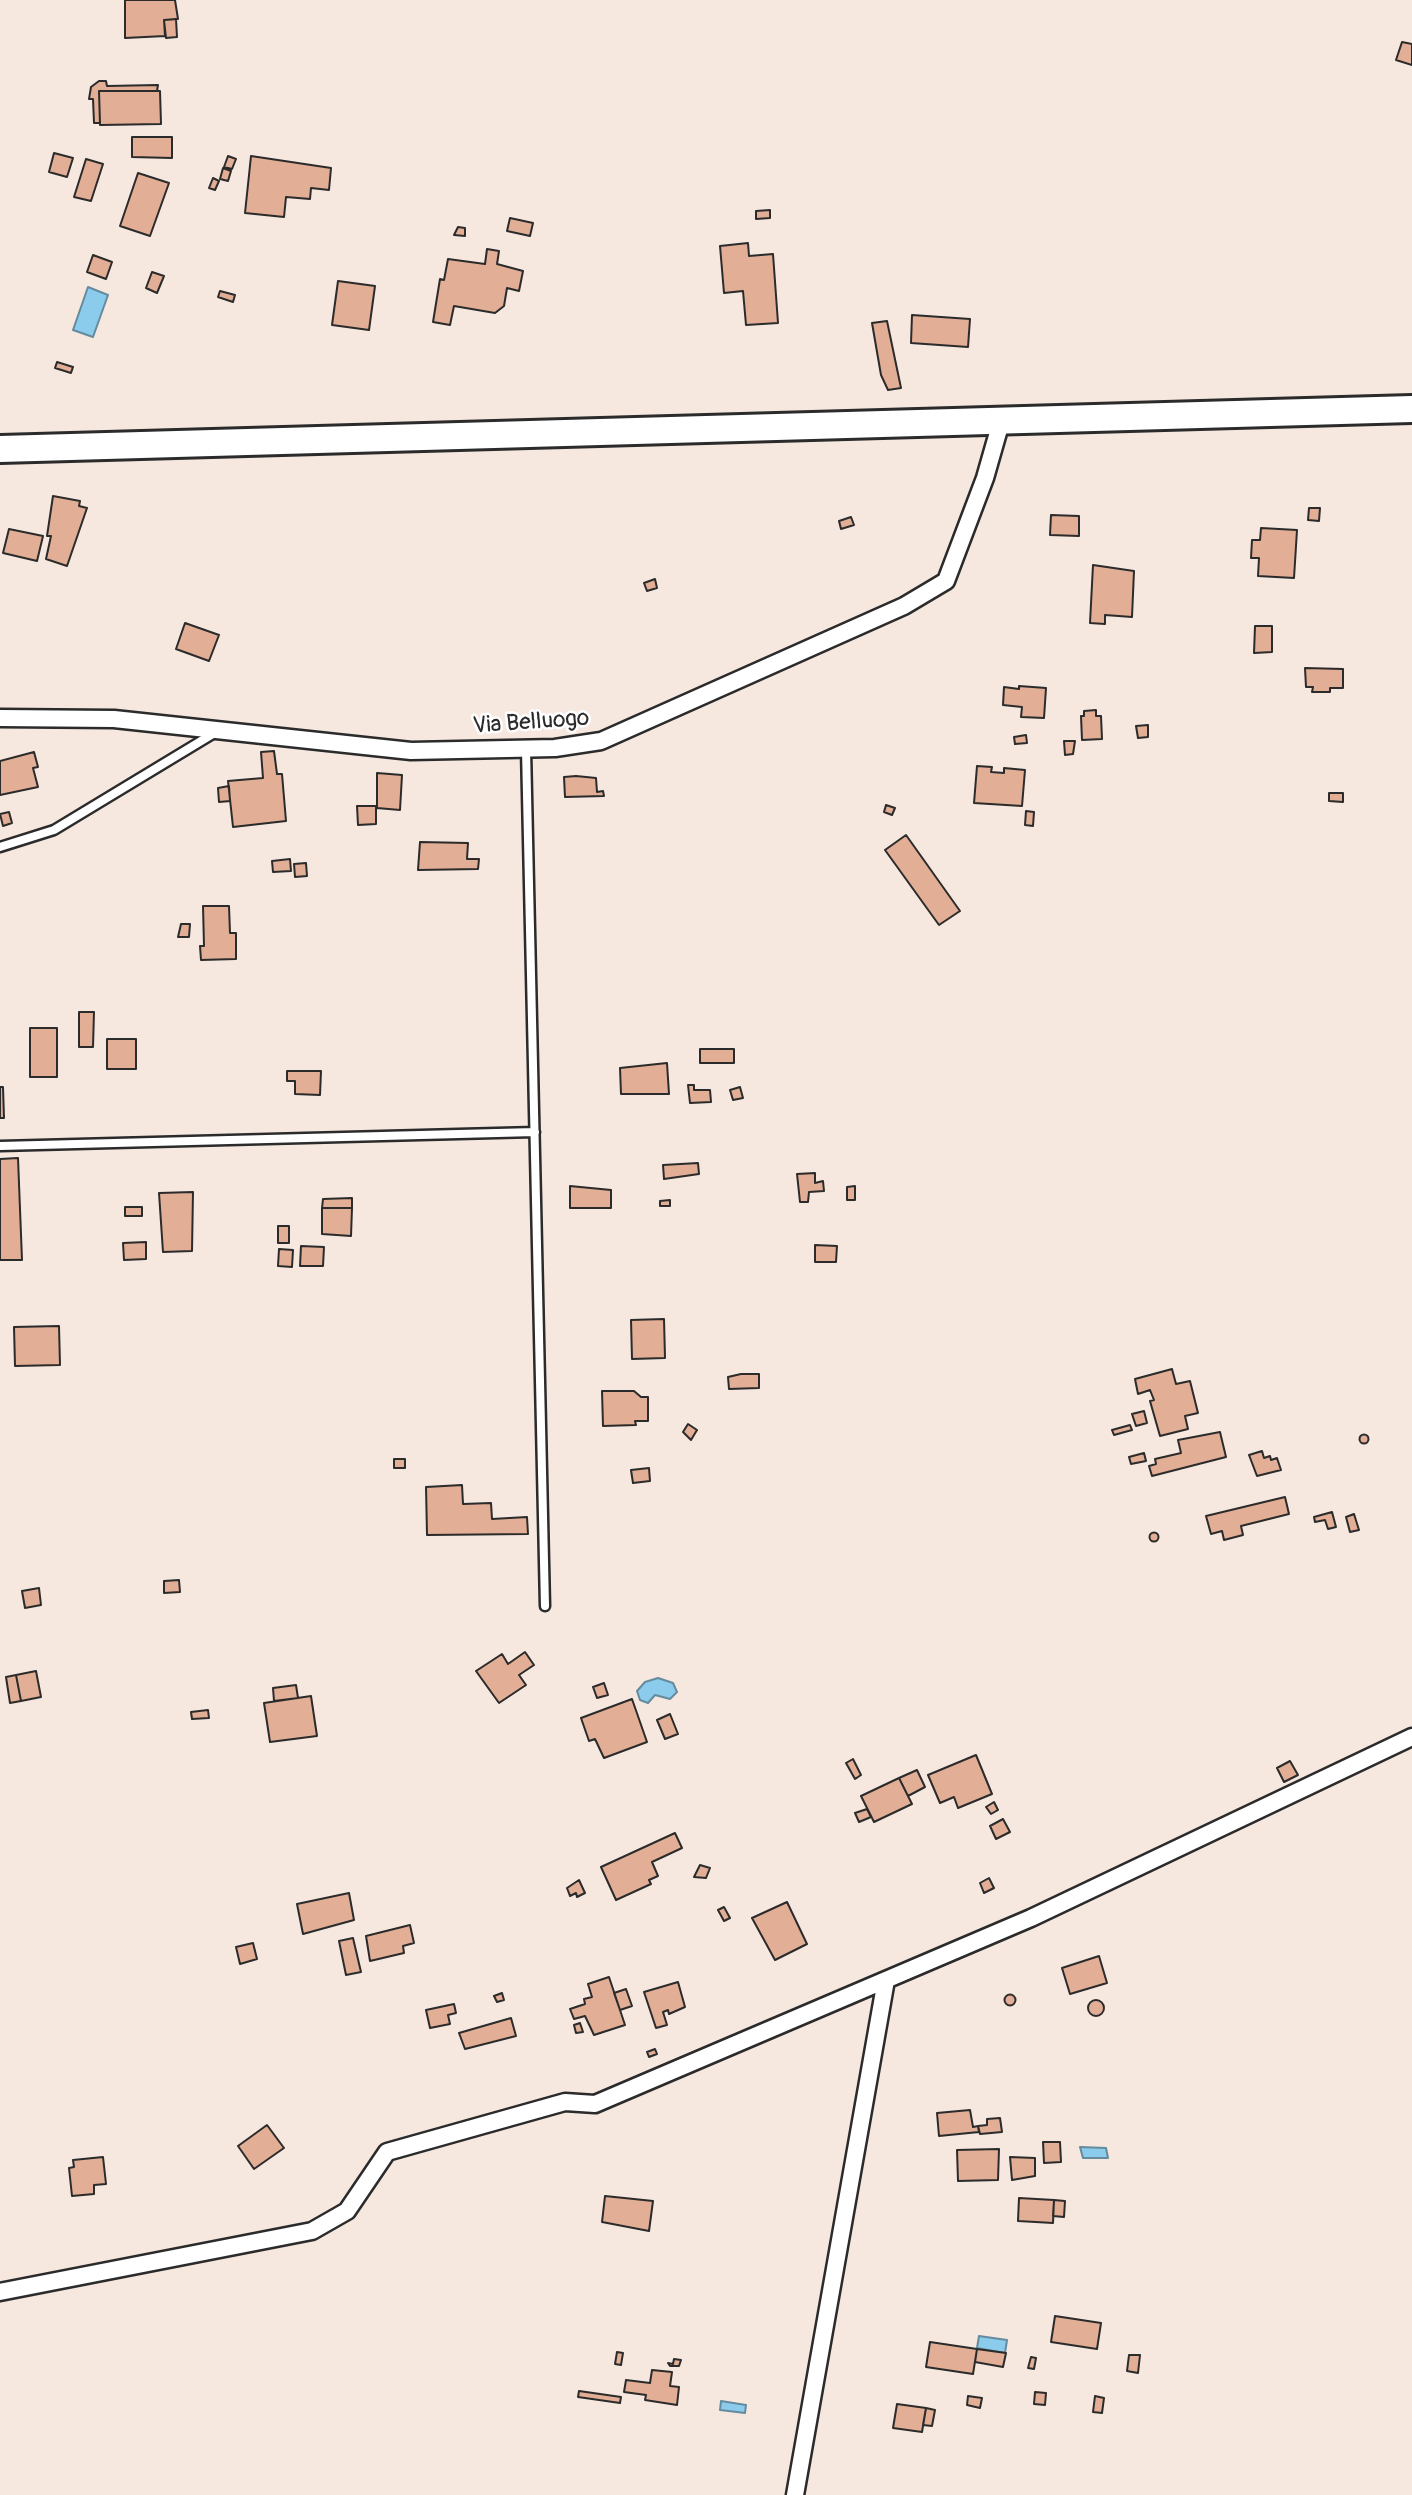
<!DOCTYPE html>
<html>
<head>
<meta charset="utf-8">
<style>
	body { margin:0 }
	canvas { display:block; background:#f6e7df }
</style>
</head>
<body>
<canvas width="1412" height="2495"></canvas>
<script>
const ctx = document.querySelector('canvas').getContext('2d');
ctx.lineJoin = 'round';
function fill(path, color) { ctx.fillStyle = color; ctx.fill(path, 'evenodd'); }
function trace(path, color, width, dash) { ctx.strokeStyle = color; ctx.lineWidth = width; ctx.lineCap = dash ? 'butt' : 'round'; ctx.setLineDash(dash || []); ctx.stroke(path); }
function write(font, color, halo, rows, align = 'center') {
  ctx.font = font + ' Pangolin,sans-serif'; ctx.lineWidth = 5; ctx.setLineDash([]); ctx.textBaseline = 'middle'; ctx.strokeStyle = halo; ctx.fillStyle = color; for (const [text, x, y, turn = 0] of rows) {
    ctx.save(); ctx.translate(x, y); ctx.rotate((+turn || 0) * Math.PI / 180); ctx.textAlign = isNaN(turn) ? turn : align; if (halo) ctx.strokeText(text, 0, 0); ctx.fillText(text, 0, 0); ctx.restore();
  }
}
const water = new Path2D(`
	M88 287 108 295 93 337 73 330Z
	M658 1678 673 1683 677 1692 670 1699 655 1695 648 1703 640 1700 637 1691 645 1682Z
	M1080 2147 1106 2148 1108 2158H1083Z
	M979 2336 1007 2340 1005 2353 977 2348Z
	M721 2401 746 2405 745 2413 720 2410Z`);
const building = new Path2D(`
	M125 0H175L178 19 164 20 165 36 125 38Z
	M176 19 177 37 166 38 164 20Z
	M1402 42 1412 44V65L1396 60Z
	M99 81H106L107 86 158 85 157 91H99L100 123H94L93 99H89L91 87Z
	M99 91H160L161 124 100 125Z
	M132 137H172V158L132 157Z
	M54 153 73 158 67 177 49 172Z
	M228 156 236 159 232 169 224 167Z
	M251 156 331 168 329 190 311 188 310 199 286 197 284 217 245 213Z
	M86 159 103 164 91 201 74 197Z
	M223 168 231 171 228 181 220 179Z
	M138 173 169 183 150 236 120 226Z
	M213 178 219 181 215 190 209 188Z
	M770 210V218L756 219V211Z
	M510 218 533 223 530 236 507 231Z
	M458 227 465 228V236L454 235Z
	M748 243 749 256 773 254 778 323 746 325 743 291 724 293 720 246Z
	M487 249 499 251 497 264 523 271 519 291 507 288 504 306 495 313 454 306 450 325 433 322 440 279 444 280 448 259 485 264Z
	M93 255 112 262 106 279 87 272Z
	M152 272 164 276 157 293 146 288Z
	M338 281 375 286 369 330 332 325Z
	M220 291 235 295 233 302 218 297Z
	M912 315 970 319 968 347 911 343Z
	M887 321 901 388 888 390 881 375 872 323Z
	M57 362 73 367 71 373 55 368Z
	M53 496 80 501 79 506 87 508 67 566 46 559 51 536H47Z
	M1309 508H1320L1319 521 1308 520Z
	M1051 515 1079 516V536L1050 535Z
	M851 517 854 525 841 529 839 521Z
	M1261 528 1297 530 1294 578 1258 576 1259 558H1251L1252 540H1260Z
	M9 529 43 536 37 561 3 553Z
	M1093 565 1134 571 1132 617 1105 615V624L1090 623Z
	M655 579 657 588 647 591 644 583Z
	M185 623 219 635 209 661 176 649Z
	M1255 626H1272V652L1254 653Z
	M1305 668 1343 669V688H1330V692H1312L1313 687H1306Z
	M1019 686 1046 688 1044 718 1021 717 1022 707 1003 705 1004 687 1019 689Z
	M1096 710V716H1101L1102 739 1082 740 1081 716H1084V711Z
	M1148 725V737L1138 738 1136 726Z
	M1026 735 1027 743 1015 744 1014 737Z
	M1064 741H1075L1073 754 1065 755Z
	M274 751 277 774H282L286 821 233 827 228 781 263 778 261 752Z
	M34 752 38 767 33 768 38 787 0 795V761Z
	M977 766 992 767 991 772 1004 773V768L1025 770 1022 806 974 803Z
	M377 773 402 775 400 810 377 808Z
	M576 776 596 778 597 792 603 791 604 796 565 797 564 777Z
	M229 786 230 801 219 802 218 788Z
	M1329 793H1343V802L1329 801Z
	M886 805 895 808 892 815 884 812Z
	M357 806H376V824L358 825Z
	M1026 811 1034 812 1033 826 1025 825Z
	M9 812 12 823 3 826 0 814Z
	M906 835 960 911 939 925 885 850Z
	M420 842 468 843 467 859H479L478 869 418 870Z
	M290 859 291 871 273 872 272 861Z
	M306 863 307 876 295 877 294 864Z
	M203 906H229L230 933H236V959L201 960 200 946H204Z
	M181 924H190L189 937H178Z
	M79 1012H94L93 1047H79Z
	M30 1028H57V1077H30Z
	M107 1039H136V1069H107Z
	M700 1049H734V1063H700Z
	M667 1063 669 1094H621L620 1068Z
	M287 1071H321L320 1095 295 1094V1081H287Z
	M688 1085H694V1090H710L711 1102 690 1103Z
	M0 1087H3L4 1118H0Z
	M740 1087 743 1098 733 1100 730 1090Z
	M18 1158 22 1260H0V1159Z
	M698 1163 699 1174 664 1179 663 1165Z
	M815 1173V1183L823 1181 824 1191 809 1192 808 1202H800L797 1174Z
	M570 1186 611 1190V1208H570Z
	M855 1186V1200H847V1187Z
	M193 1192 192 1251 163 1252 159 1193Z
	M352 1198V1208H322L323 1199Z
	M670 1200V1206H660V1201Z
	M125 1207H142V1216H125Z
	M322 1208H352L351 1236 322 1234Z
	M278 1226H289V1243H278Z
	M146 1242V1259L124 1260 123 1243Z
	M815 1245 837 1246 836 1262H815Z
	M301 1246 324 1247 323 1266H300Z
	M279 1249 293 1250 292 1267 278 1266Z
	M664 1319 665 1358 632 1359 631 1320Z
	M59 1326 60 1365 15 1366 14 1327Z
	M1172 1369 1176 1384 1190 1381 1198 1413 1185 1416 1188 1429 1160 1436 1150 1401 1154 1400 1150 1390 1138 1394 1135 1379Z
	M741 1374H759V1388L729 1389 728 1377Z
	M602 1391H634L641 1397H648V1421H635L636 1425 603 1426Z
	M1144 1411 1147 1423 1136 1426 1132 1414Z
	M688 1424 697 1430 691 1440 683 1432Z
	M1130 1425 1132 1430 1114 1435 1112 1430Z
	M1220 1432 1226 1457 1152 1476 1149 1466 1156 1464 1155 1459 1181 1453 1178 1440Z
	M1359.5 1439a4.5 4.5 0 1 1 9 0a4.5 4.5 0 1 1-9 0Z
	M1262 1451 1264 1458 1270 1456 1271 1460 1277 1458 1281 1470 1257 1476 1249 1455Z
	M1144 1453 1146 1461 1131 1464 1129 1457Z
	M394 1459H405V1468H394Z
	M649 1468 650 1481 633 1483 631 1470Z
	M462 1485 463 1504 491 1503 492 1519 527 1517 528 1534 427 1535 426 1487Z
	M1285 1497 1289 1514 1241 1526 1243 1535 1224 1540 1222 1531 1211 1534 1206 1516Z
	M1332 1512 1336 1527 1328 1529 1325 1520 1315 1522 1314 1517Z
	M1354 1514 1359 1530 1350 1532 1346 1517Z
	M1149.5 1537a4.5 4.5 0 1 1 9 0a4.5 4.5 0 1 1-9 0Z
	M179 1580 180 1592 164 1593V1581Z
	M39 1588 41 1605 25 1608 22 1591Z
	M525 1652 534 1665 519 1675 526 1685 499 1703 476 1671 502 1654 508 1664Z
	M36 1671 41 1697 21 1701 16 1675Z
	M16 1675 21 1701 10 1703 6 1677Z
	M604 1683 608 1695 597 1698 593 1687Z
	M296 1685 298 1698 274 1701 273 1688Z
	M311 1696 317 1736 270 1742 264 1703Z
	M632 1699 647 1742 604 1758 595 1739 589 1741 581 1718Z
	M208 1710 209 1718 192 1719 191 1712Z
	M670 1714 678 1734 665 1739 657 1720Z
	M976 1755 992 1794 958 1808 954 1797 940 1803 928 1775Z
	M853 1759 861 1775 855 1779 846 1763Z
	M1290 1761 1298 1775 1284 1782 1277 1768Z
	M917 1770 925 1787 908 1796 899 1778Z
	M899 1778 912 1804 874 1822 861 1796Z
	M994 1802 998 1810 991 1814 986 1807Z
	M867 1809 871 1817 859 1822 855 1813Z
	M1003 1819 1010 1832 996 1839 990 1826Z
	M675 1833 682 1848 652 1862 658 1876 649 1880 651 1884 616 1900 601 1867Z
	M700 1865 710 1868 706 1878 694 1877Z
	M989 1878 994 1888 984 1893 980 1883Z
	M579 1880 585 1893 577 1897 576 1893 570 1896 567 1888Z
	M349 1893 354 1920 303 1934 297 1904Z
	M787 1902 807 1944 775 1960 752 1918Z
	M724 1907 730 1918 724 1921 718 1910Z
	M410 1925 414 1943 403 1946 404 1953 370 1961 366 1936Z
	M353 1938 361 1972 346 1975 339 1941Z
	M253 1943 257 1959 240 1964 236 1947Z
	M1099 1956 1107 1983 1070 1994 1062 1968Z
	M609 1977 625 2025 594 2035 585 2016 574 2019 570 2009 585 2004 584 1999 592 1997 588 1984Z
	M678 1982 685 2007 669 2014 668 2010 663 2012 667 2025 656 2028 644 1992Z
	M626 1989 632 2006 620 2010 614 1993Z
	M502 1993 504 2000 497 2002 494 1996Z
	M1004.5 2000a5.5 5.5 0 1 1 11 0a5.5 5.5 0 1 1-11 0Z
	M1088 2008a8 8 0 1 1 16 0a8 8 0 1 1-16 0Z
	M454 2004 456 2013 448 2015 450 2024 430 2028 426 2010Z
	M511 2018 516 2036 465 2049 459 2033Z
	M580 2023 583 2032 576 2033 574 2025Z
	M655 2049 657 2054 649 2057 647 2052Z
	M970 2110 973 2127 978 2126 979 2132 939 2136 937 2113Z
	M1000 2118 1002 2132 980 2134 978 2126 987 2125V2119Z
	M267 2125 284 2148 254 2169 238 2146Z
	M1043 2142H1060L1061 2162 1044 2163Z
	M999 2149 998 2180 958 2181 957 2150Z
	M103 2157 106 2184 94 2185V2194L72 2196 69 2168 74 2167 73 2160Z
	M1010 2157 1035 2158V2176L1012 2180Z
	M605 2196 653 2201 649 2231 602 2222Z
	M1019 2198 1054 2200 1053 2223 1018 2221Z
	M1054 2200 1065 2201 1064 2217 1053 2216Z
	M1055 2316 1101 2323 1097 2349 1051 2342Z
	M930 2342 977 2349 973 2374 926 2367Z
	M977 2349 1006 2353 1003 2367 975 2362Z
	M617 2352 623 2353 621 2365 615 2364Z
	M1129 2355H1140L1138 2373 1127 2371Z
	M1031 2357 1036 2358 1034 2369 1028 2368Z
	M674 2359 681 2360 679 2366H670L668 2363 673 2364Z
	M652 2370 672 2372 670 2386 679 2387 677 2405 645 2400 646 2395 624 2392 626 2380 650 2383Z
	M579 2391 621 2397 620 2403 578 2397Z
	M1035 2392 1046 2393 1045 2405 1034 2404Z
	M968 2396 982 2398 980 2408 967 2405Z
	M1095 2396 1104 2398 1102 2413 1093 2412Z
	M897 2404 926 2408 922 2432 893 2428Z
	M926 2408 935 2410 932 2426 923 2425Z`);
const service = new Path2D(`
	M526 749 545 1606
	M0 847 54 830 216 732
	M0 1146 535 1132`);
const minor = new Path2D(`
	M0 718 114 719 411 751 555 748 601 741 904 606 946 581 985 478 1001 422
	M0 2292 312 2231 347 2211 387 2152 565 2102 595 2104 1031 1918 1412 1737
	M795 2495 886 1980`);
const primary = new Path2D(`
	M0 449 1412 409`);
const streetNames = [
	["Via Belluogo",531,723,-4]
];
fill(water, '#8bcbec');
trace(water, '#658b9f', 2);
fill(building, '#e2ae95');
trace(building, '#2b2b2b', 2);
trace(service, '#2b2b2b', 13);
trace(minor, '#2b2b2b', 21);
trace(primary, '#2b2b2b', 32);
trace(service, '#fff', 8);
trace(minor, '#fff', 16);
trace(primary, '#fff', 26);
write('23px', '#2b2b2b', '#fff', streetNames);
</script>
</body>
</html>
